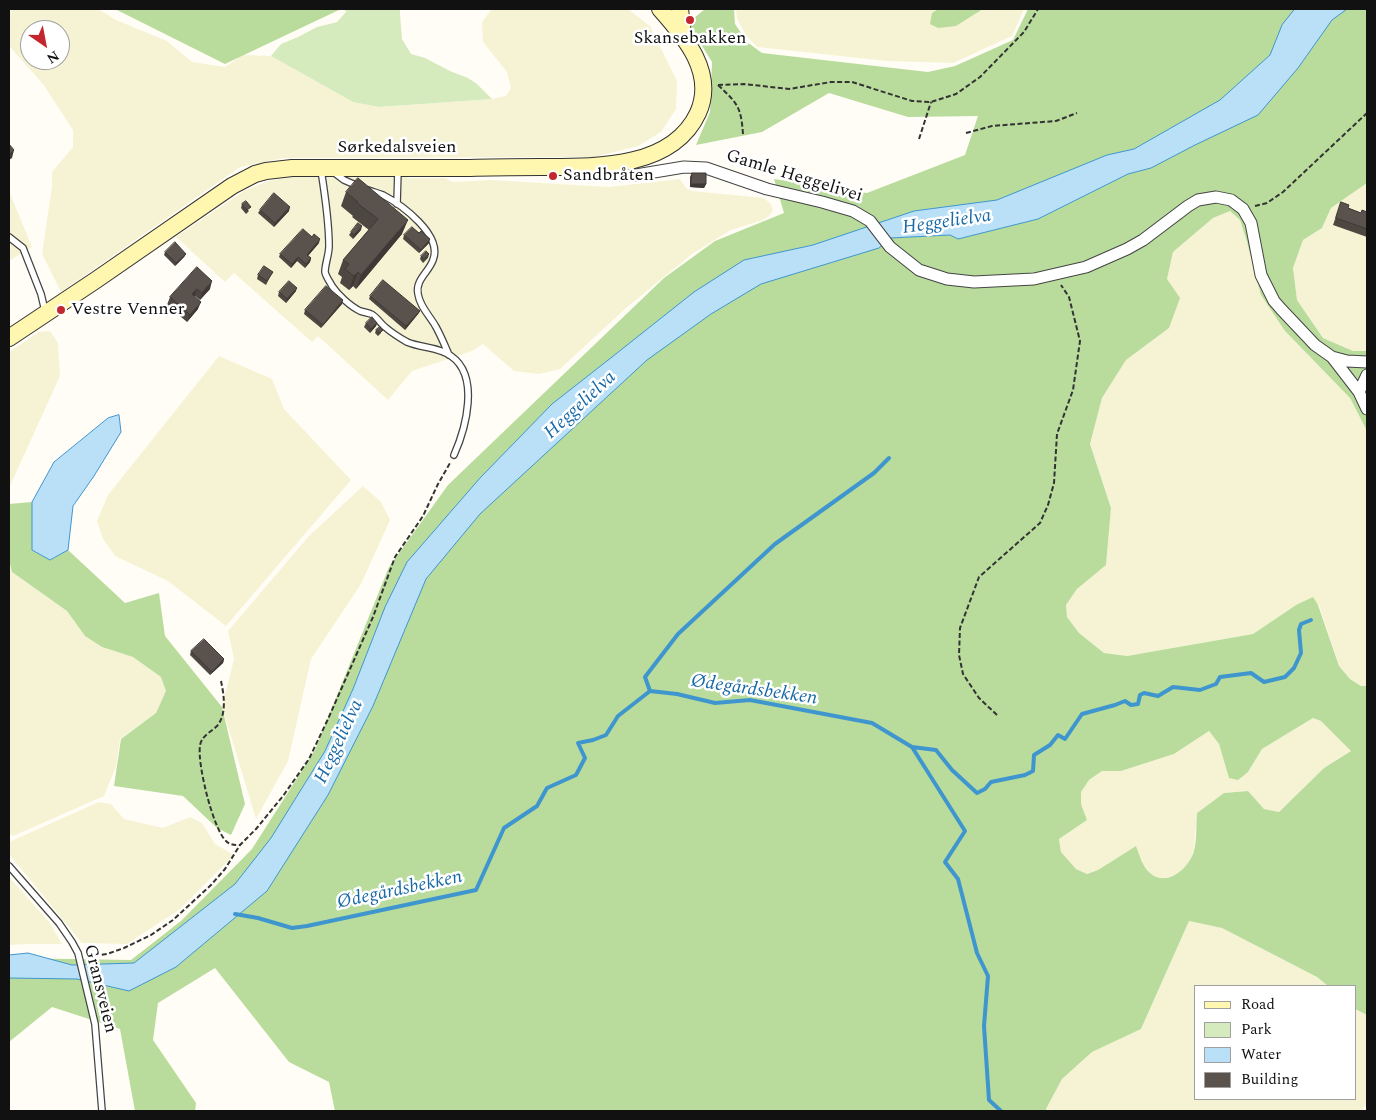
<!DOCTYPE html>
<html>
<head>
<meta charset="utf-8">
<style>
	body { margin:0 }
	#map { position:relative; width:1376px; height:1120px; overflow:hidden; background:#fffdf5; font-family:Spectral,serif }
	canvas { display:block }
	.frame { position:absolute; inset:0; border:10px solid #111; pointer-events:none }
	.legend { position:absolute; left:1194px; top:985px; width:162px; height:115px; box-sizing:border-box; background:#fff; border:1px solid #a0a0a0; margin:0; padding:6px 9px; list-style:none; font-size:15px; color:#111 }
	.legend li { display:flex; align-items:center; gap:10px; height:25px }
	.legend b { width:25px; border:1px solid #a0a0a0 }
	.north { position:absolute; left:20px; top:20px; width:50px; height:50px; box-sizing:border-box; background:#fff; border:1px solid #a0a0a0; border-radius:50%; rotate:147deg; font-size:14px; font-weight:700; line-height:20px; text-align:center; color:#111 }
	.north::after { content:''; display:block; margin:auto; width:18px; height:22px; background:#c4262e; clip-path:polygon(50% 0,100% 100%,50% 72%,0 100%) }
</style>
</head>
<body>
<div id="map">
<canvas width="1376" height="1120"></canvas>
<div class="frame"></div>
<ul class="legend">
<li><b style="height:6px;background:#fff6b0"></b>Road</li>
<li><b style="height:14px;background:#d5ebbd"></b>Park</li>
<li><b style="height:14px;background:#b9e0f7"></b>Water</li>
<li><b style="height:14px;background:#5a524d"></b>Building</li>
</ul>
<div class="north">N</div>
</div>
<script>
const ctx = document.querySelector('canvas').getContext('2d');
ctx.lineJoin = 'round';
function fill(path, color) { ctx.fillStyle = color; ctx.fill(path, 'evenodd'); }
function trace(path, color, width, dash) { ctx.strokeStyle = color; ctx.lineWidth = width; ctx.lineCap = dash ? 'butt' : 'round'; ctx.setLineDash(dash || []); ctx.stroke(path); }
function write(font, color, halo, rows, align = 'center') {
  ctx.font = font + ' Spectral,serif'; ctx.lineWidth = 5; ctx.setLineDash([]); ctx.textBaseline = 'middle'; ctx.strokeStyle = halo; ctx.fillStyle = color; for (const [text, x, y, turn = 0] of rows) {
    ctx.save(); ctx.translate(x, y); ctx.rotate((+turn || 0) * Math.PI / 180); ctx.textAlign = isNaN(turn) ? turn : align; if (halo) ctx.strokeText(text, 0, 0); ctx.fillText(text, 0, 0); ctx.restore();
  }
}
const farmland = new Path2D(`
	M11 9H98L116 20 167 41 192 62 225 67 243 55 271 56 353 102 379 107 492 99 506 96 511 88 507 72 483 42 482 22 492 9H628L650 26 677 81 676 109 661 132 638 146 595 157 284 158 240 167 61 292 42 254 52 186V172L73 147V130L43 84 9 46V19ZM30 30H60V60H30Z
	M736 9H938L932 13 956 26 983 9H1024L1012 36 953 63 887 61 757 47 746 35 737 19Z
	M293 176H408L407 178H445L453 182 491 180 609 187 680 179 686 188 692 191 764 198 771 204 773 210 770 215 763 220 731 230 692 254 626 308 560 369 539 374 514 371 483 344 472 351 412 371 388 400 318 336 312 342 234 273 225 282 176 237 244 191 268 181Z
	M1367 183V351H1353L1323 338 1297 300 1293 268 1303 240 1322 228 1331 208Z
	M9 191 32 247 9 261Z
	M1230 211 1240 220 1247 242 1285 331 1350 398 1367 431V686H1361L1350 679 1339 666 1319 605H1296L1253 634 1127 656 1104 653 1079 633 1067 617 1066 605 1077 589 1106 565 1111 508 1090 444 1102 398 1126 360 1169 328 1167 279 1173 252 1213 218Z
	M50 331 58 343 60 376 9 488V352L39 332Z
	M219 356 272 379 284 409 351 480 226 626 168 581 115 556 103 539 97 521 108 495Z
	M363 486 381 502 390 520 361 584 311 659 288 761 256 819 222 707 234 659 228 631 309 536Z
	M9 559 12 572 67 611 85 636 102 647 133 657 161 677 167 691 156 713 120 739 116 766 104 796 13 836 9 834Z
	M1313 718 1321 721 1352 750 1324 768 1279 812 1264 809 1248 791 1224 793 1197 813 1194 850 1189 863 1177 874 1163 879 1152 875 1143 864 1136 846 1098 870 1086 874 1076 869 1061 852 1059 839 1087 820 1081 804V792L1089 780 1102 771H1121L1174 754 1209 731 1219 744 1229 777 1248 772 1262 749Z
	M99 802 111 804 124 819 163 828 190 817 202 823 215 844 234 855 180 909 127 944 82 943 9 854V842Z
	M9 877 50 923 62 944H28L9 945Z
	M1189 921 1222 928 1317 977 1328 986H1195V1099H1355V1009L1367 1015V1103L1362 1111H1047L1046 1109 1062 1079 1092 1052 1141 1029Z`);
const green = new Path2D(`
	M345 9H400V14L402 39 411 54 425 58 450 71 468 78 477 84 492 99 379 107 353 102 271 56 281 44 298 37 317 27 337 22 346 12Z`);
const forest = new Path2D(`
	M115 9H341L225 64Z
	M705 9H734L735 24 747 42 762 53 928 72 955 66 1013 40 1028 9H1367V183L1331 208 1322 228 1303 240 1293 268 1297 300 1323 338 1353 351H1367V431L1350 398 1285 331 1261 295 1247 242 1240 220 1230 211 1213 218 1173 252 1167 279 1180 298 1169 328 1126 360 1102 398 1090 444 1111 508 1106 565 1077 589 1066 605 1067 617 1079 633 1104 653 1127 656 1253 634 1296 605 1313 597 1318 605 1339 666 1350 679 1361 686H1367V1015L1355 1009V986H1328L1317 977 1222 928 1189 921 1141 1029 1092 1052 1062 1079 1046 1109 1047 1111H335L329 1082 289 1062 215 968 158 1003 153 1040 196 1103 195 1111H135L120 1029 52 1007 9 1042V958L131 960 181 921 252 849 315 750 389 567 448 485 664 278 715 241 784 213 774 179 867 193 965 155 978 116 908 117 829 93 762 132 696 145 710 112 712 62 688 23ZM1313 718 1321 721 1351 751 1324 768 1279 812 1264 809 1248 791 1224 793 1197 813C1196 825 1197 840 1194 851 1189 868 1167 888 1150 873 1142 866 1140 856 1136 846L1098 870 1087 874 1076 869 1061 852 1059 839 1087 820 1081 804V792L1089 780 1102 771H1121L1174 754 1209 731 1219 744 1229 778 1238 780 1248 772 1262 749Z
	M938 9H983L956 26 938 28 930 24 932 13Z
	M32 502V550L50 560 68 550 125 603 159 593 165 636 222 707 245 804 231 835 217 828 183 796 114 786 121 739 156 713 166 691 161 677 133 657 102 647 85 636 67 611 12 572 9 559V504Z`);
const water = new Path2D(`
	M1295 9H1347L1332 20 1298 68 1258 115 1195 145 1151 168 1128 174 1038 219 958 239 950 235 891 238 879 248 761 284 711 314 647 360 480 514 426 579 373 706 328 795 267 891 176 967 129 991 77 979 9 978V955L28 953 72 965 134 963 235 884 271 838 325 751 353 689 385 607 407 562 480 478 552 404 612 357 694 292 744 260 813 245 914 211 997 200 1107 155 1134 149 1220 100 1270 55 1282 25Z
	M119 415 121 432 94 476 73 506 68 550 50 560 32 550V502L54 462 108 418Z`);
const stream = new Path2D(`
	M650 691 645 677 678 634 775 544 874 473 889 458
	M912 747 965 831 945 862 958 879 977 953 988 976 984 1026 989 1100 1001 1111
	M235 914 258 918 292 928 307 926 476 890 504 828 537 806 547 788 576 775 585 758 578 743 593 740 606 735 618 716 650 691 677 694 715 703 750 700 872 723 912 747 936 750 952 770 977 793 985 789 991 782 1025 775 1033 771 1034 755 1050 745 1058 735 1065 739 1082 714 1115 705 1125 701 1131 705 1138 704 1140 695 1144 693 1158 696 1173 687 1200 690 1216 684 1220 677 1251 673 1264 682 1285 677 1294 668 1301 653 1299 630 1301 624 1311 620`);
const path = new Path2D(`
	M718 85 744 84 789 89 831 82H852L912 101 931 102 956 94 980 77 1024 32 1038 9
	M718 85C737 103 741 106 743 134
	M966 133 992 126 1056 121 1077 113
	M919 139 931 102
	M1255 206 1267 203 1283 192 1367 113
	M221 681C224 695 227 714 217 726 211 732 201 736 200 746 197 763 213 829 226 841 230 845 234 845 240 845
	M997 715 979 698 963 674 959 655 960 628 979 577 1040 523 1048 505 1054 483 1057 434 1073 390 1080 341 1069 297 1061 285
	M87 955 91 956 107 954 124 948 151 935 173 920 211 885 225 869 240 845 256 829 283 796 309 759 328 719 373 617 395 557 423 516 438 484 450 463`);
const lane = new Path2D(`
	M321 170C325 195 329 221 329 246 329 255 325 264 325 272 326 277 330 282 332 286 338 295 350 306 360 311 364 312 368 313 371 314 377 317 380 323 385 327 392 333 400 338 407 342 421 348 439 347 451 356 480 376 466 428 454 455
	M336 170V174L344 180 360 187
	M368 190C373 192 378 193 383 195 402 205 443 235 433 260 429 272 415 280 418 294 420 307 430 316 436 327 441 336 445 346 449 355
	M397 204 398 170
	M9 237 23 248 41 294 45 311
	M9 866 59 923 72 942 78 953 95 1024 102 1111`);
const street = new Path2D(`
	M592 169 616 175H636L684 167 706 168 767 189 822 202 853 211 870 221 890 247 919 270 947 279 974 282 1034 279 1086 267 1127 249 1143 240 1188 206 1198 200 1216 197 1231 200 1243 209 1251 223 1261 275 1274 301 1281 309 1315 345 1332 357 1347 361 1367 362
	M1332 357 1359 392 1367 409
	M1359 392 1367 375`);
const secondary = new Path2D(`
	M680 9 683 34
	M9 338 96 280 232 186 255 174 266 171 292 168C351 168 411 168 470 168 494 167 518 167 542 167 595 167 672 169 698 113 716 73 685 37 660 9`);
const wall = new Path2D(`
	M692 173 706 184 704 188 690 187V177Z
	M346 192 402 234 356 289 353 286 349 290 340 283 342 277 338 274 343 260 369 230 352 217 353 216 341 206Z
	M1341 202 1348 208 1361 213 1367 212V237L1333 225Z
	M242 204 249 211 246 214 241 208Z
	M260 210 289 211 274 227 258 213Z
	M361 230 353 239 349 235 351 232Z
	M404 235 429 243 419 253 403 239Z
	M319 243 308 256 311 258 310 262 305 268 297 261 291 268 279 257 280 254Z
	M165 252 186 254 184 257 175 266 164 255Z
	M429 254 428 258 423 263 420 259 421 256Z
	M197 267 210 289 200 300 195 296H194L198 309 187 322 167 305 170 297Z
	M273 272 271 275 266 285 257 279 258 275Z
	M296 291 286 303 278 296 279 292Z
	M370 296 420 311 418 314 405 330 369 299Z
	M342 304 321 328 304 314 305 310Z
	M366 323H377L376 326 370 333 364 327Z
	M376 330 381 333 378 336 375 333Z
	M191 651 224 659 223 663 210 675 190 655Z`);
const shadedWall = new Path2D(`
	M14 150 12 158 9 160V155Z
	M691 184H706L704 188 690 187Z
	M290 207 289 211 274 227 275 223Z
	M408 220 402 234 356 289 361 275Z
	M362 226 361 230 353 239 354 235Z
	M320 239 319 243 306 258 307 255Z
	M430 239 429 243 419 253 421 250Z
	M186 254 184 257 175 266 176 263Z
	M298 257 297 261 291 268 292 264Z
	M311 258 310 262 305 268 306 264Z
	M358 272 353 286 349 290 354 276Z
	M212 281 210 289 200 300 202 293Z
	M297 288 296 291 286 303 287 299Z
	M197 289 195 296 190 301 192 294Z
	M343 300 342 304 321 328 323 325Z
	M201 302 198 309 187 322 190 315Z
	M420 311 418 314 405 330 406 326Z
	M377 323 376 326 370 333 371 329Z
	M224 659 223 663 210 675 212 672Z`);
const building = new Path2D(`
	M9 144 14 150 9 155Z
	M692 173H706V184H691Z
	M358 178 408 220 361 275 358 272 354 276 345 269 349 264 343 260 378 219 357 203 358 202 346 192Z
	M274 193 290 207 275 223 260 210Z
	M246 201 251 207 247 210 242 204Z
	M1341 202 1349 205 1348 208 1361 213 1362 210 1367 212V229L1336 218Z
	M358 223 362 226 354 235 351 232Z
	M412 227 419 233 421 231 430 239 421 250 404 235Z
	M303 229 312 237 314 234 320 239 307 255 311 258 306 264 298 257 292 264 280 254Z
	M175 242 186 254 176 263 165 252Z
	M426 251 429 254 424 259 421 256Z
	M264 266 273 272 267 281 258 275Z
	M197 267 212 281 202 293 197 289 192 294 201 302 190 315 170 297Z
	M383 280 420 311 406 326 370 296Z
	M289 281 297 288 287 299 279 292Z
	M326 286 343 300 323 325 305 310Z
	M372 317 377 323 371 329 366 323Z
	M380 327 383 330 380 333 376 330Z
	M204 639 224 659 212 672 191 651Z`);
const markers = [
	[690,20,5,"#c4262e"],
	[553,176,5,"#c4262e"],
	[61,310,5,"#c4262e"]
];
const poiNames = [
	["Skansebakken",690,39,"center"],
	["Sandbråten",563,176],
	["Vestre Venner",71,310]
];
const streetNames = [
	["Sørkedalsveien",397,148],
	["Gamle Heggelivei",794,177,17],
	["Gransveien",99,989,76]
];
const waterNames = [
	["Heggelielva",947,223,-8],
	["Heggelielva",581,406,-43],
	["Ødegårdsbekken",754,691,8],
	["Heggelielva",340,742,-65],
	["Ødegårdsbekken",400,891,-12]
];
fill(farmland, '#f6f3d4');
fill(green, '#d5ebbd');
fill(forest, '#b9dc9c');
fill(water, '#b9e0f7');
trace(water, '#3f96cf', 1);
trace(stream, '#3f96cf', 4);
trace(lane, '#444', 8);
trace(street, '#444', 13);
trace(secondary, '#333', 18);
trace(path, '#333', 2, [5, 2.5]);
trace(lane, '#fff', 5.5);
trace(street, '#fff', 11);
trace(secondary, '#fff6b0', 16);
fill(wall, '#4d4742');
fill(shadedWall, '#3f3936');
fill(building, '#5a524d');
trace(building, '#3f3936', 1);
for (const [x, y, r, color] of markers) { const dot = new Path2D(); dot.arc(x, y, r, 0, 2 * Math.PI); ctx.fillStyle = color; ctx.fill(dot); trace(dot, '#fff', 2); }
write('18px', '#111', '#fff', poiNames, 'left');
write('18px', '#111', '#fff', streetNames);
write('italic 19px', '#1768a6', '#fff', waterNames);
</script>
</body>
</html>
